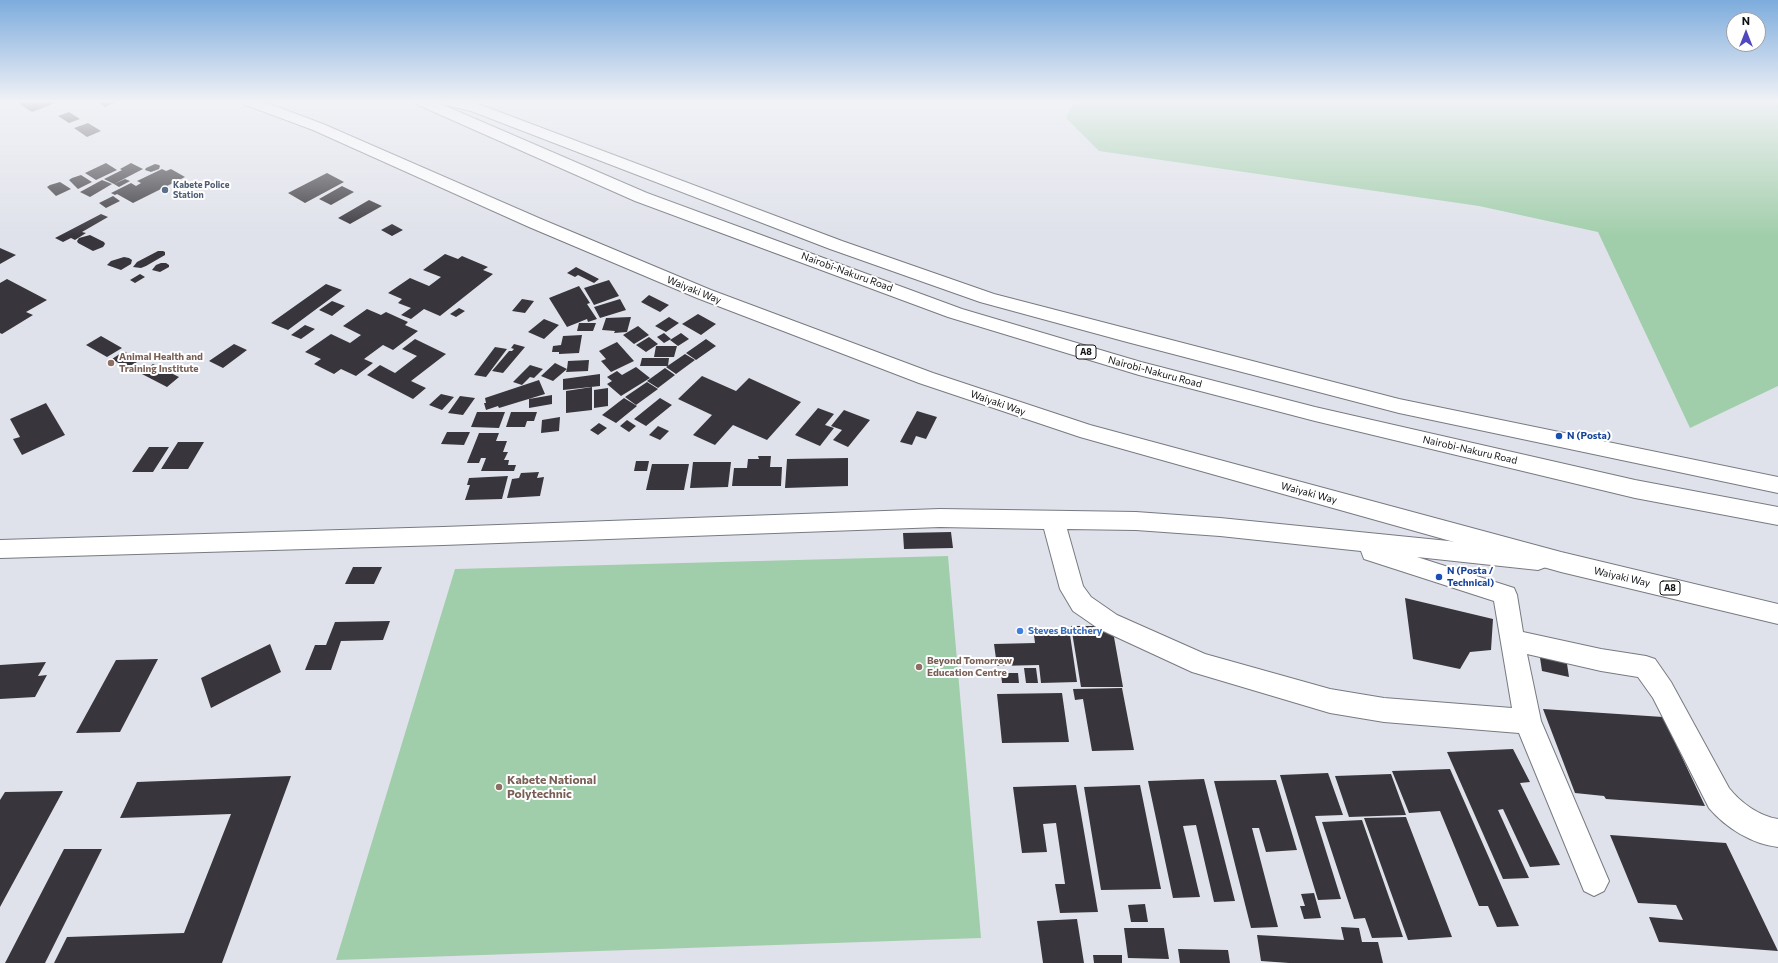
<!DOCTYPE html>
<html>
<head>
<meta charset="utf-8">
<style>
	body { margin:0 }
	#map { position:relative; width:1778px; height:963px; overflow:hidden; background:#e0e2eb; font-family:Commissioner,sans-serif }
	canvas { display:block }
	.north { position:absolute; left:1726px; top:12px; width:40px; height:40px; box-sizing:border-box; background:#fff; border:1px solid #9f9fa1; border-radius:50%; rotate:0deg; font-size:11px; font-weight:700; line-height:16px; text-align:center; color:#0f1013 }
	.north::after { content:''; display:block; margin:auto; width:14px; height:18px; background:#5147be; clip-path:polygon(50% 0,100% 100%,50% 72%,0 100%) }
</style>
</head>
<body>
<div id="map">
<canvas width="1778" height="963"></canvas>
<div class="north">N</div>
</div>
<script>
const ctx = document.querySelector('canvas').getContext('2d');
ctx.lineJoin = 'round';
function fill(path, color) { ctx.fillStyle = color; ctx.fill(path, 'evenodd'); }
function trace(path, color, width, dash) { ctx.strokeStyle = color; ctx.lineWidth = width; ctx.lineCap = dash ? 'butt' : 'round'; ctx.setLineDash(dash || []); ctx.stroke(path); }
function write(font, color, halo, rows, align = 'center') {
  ctx.font = font + ' Commissioner,sans-serif'; ctx.lineWidth = 4; ctx.setLineDash([]); ctx.textBaseline = 'middle'; ctx.strokeStyle = halo; ctx.fillStyle = color; for (const [text, x, y, turn = 0] of rows) {
    ctx.save(); ctx.translate(x, y); ctx.rotate((+turn || 0) * Math.PI / 180); ctx.textAlign = isNaN(turn) ? turn : align; if (halo) ctx.strokeText(text, 0, 0); ctx.fillText(text, 0, 0); ctx.restore();
  }
}
const green = new Path2D(`
	M1074 101H1778V386L1690 428 1598 232 1479 206 1099 151 1066 118Z
	M948 556 981 938 336 960 455 569Z`);
const building = new Path2D(`
	M24 101H54L56 103 32 112 18 103Z
	M96 101H119L105 107Z
	M69 112 80 119 69 123 58 116Z
	M88 123 101 131 87 137 74 128Z
	M106 163 117 170 96 180 85 173Z
	M131 163 143 169 114 184 104 179 122 170 120 169Z
	M155 164 159 165 160 166 159 169 151 172 145 170 146 168Z
	M162 169 166 171 171 169 185 177 133 203 117 194 115 195 111 193 131 183 136 186 141 183 137 181Z
	M327 173 344 182 305 203 288 193Z
	M81 175 92 182 78 189 69 180 72 178Z
	M125 179 130 181 119 187 114 184Z
	M102 180 112 184 90 197 80 192Z
	M60 182 71 189 56 196 47 187 50 185Z
	M342 186 354 192 331 205 319 199Z
	M113 196 120 201 106 208 99 203Z
	M369 200 382 206 350 224 338 218Z
	M101 214 108 217 82 232 86 233 75 240 71 238 63 242 55 238Z
	M392 224 403 230 392 236 381 230Z
	M90 235 104 242 105 244 103 247 93 251 78 243 77 241 79 238Z
	M0 248 16 255 0 264Z
	M158 251H163L165 252V255L146 266 141 268 133 267 137 262Z
	M445 254 458 259 462 256 488 267 483 270 493 274 440 316 424 309 411 319 401 315 411 308 398 303 402 299 388 293 410 278 429 286 441 277 423 270Z
	M124 257 129 258 132 260 131 264 121 270 107 265 111 261Z
	M161 263H166L169 265V267L160 272 152 270 156 265Z
	M576 267 599 279 594 283 578 275 575 277 567 273Z
	M140 274 145 277 135 283 130 280Z
	M7 279 47 300 26 312 33 315 2 334 0 333V283Z
	M609 280 619 296 594 305 584 288Z
	M326 284 342 290 288 330 271 323Z
	M579 286 590 303 587 304 597 319 588 322 587 319 567 327 549 298Z
	M649 295 669 305 660 312 641 302Z
	M522 299 534 301 525 313 512 311Z
	M620 299 626 310 600 318 594 307Z
	M332 301 345 306 332 316 319 310Z
	M459 308 465 311 456 317 450 314Z
	M367 309 381 315 386 312 408 322 405 325 418 331 393 350 383 345 364 359 373 363 356 376 341 369 334 374 314 364 321 359 305 352 331 334 350 343 361 335 343 326Z
	M698 314 716 324 701 335 682 324Z
	M631 317 627 332 614 333 615 331 602 330 606 318Z
	M669 317 679 323 666 332 655 326Z
	M544 319 559 325 544 339 528 332Z
	M579 323H596L593 331H577Z
	M305 325 315 329 301 339 291 335Z
	M638 326 649 335 634 344 623 335Z
	M664 333 671 339 664 343 657 337Z
	M681 333 689 339 678 346 670 340Z
	M582 335 579 353 559 354V352H552L553 346 561 345 563 336Z
	M101 336 122 348 107 357 86 345Z
	M649 337 658 344 646 352 636 345Z
	M415 339 446 354 411 381 426 388 413 399 367 375 380 365 395 373 417 356 402 349Z
	M706 339 716 346 696 360 686 353Z
	M617 342 634 361 611 372 601 361 606 359 599 351Z
	M234 344 247 350 223 368 209 361Z
	M514 344 525 347 503 373 492 371 509 351H512L514 349 511 348Z
	M656 346H677L674 357H654Z
	M495 347 507 349 486 377 474 375Z
	M124 351 139 361 126 368 112 359Z
	M685 354 695 360 676 374 666 367Z
	M642 358H669L668 366H640Z
	M589 360 588 371 566 372 567 369 553 381 541 376 555 363 567 369 568 361Z
	M153 364 179 377 167 387 140 373Z
	M530 365 543 369 534 378 530 377 522 385 513 382Z
	M636 367 650 378 621 396 607 384 612 381 607 377 617 371 622 375Z
	M665 368 675 375 658 388 647 381Z
	M600 374V386L563 390V379Z
	M702 376 736 391 749 378 801 402 767 440 733 425 715 445 693 435 712 415 678 399Z
	M539 380 545 394 499 408 498 406 486 410 484 403H486L485 398Z
	M647 382 658 389 636 405 625 397Z
	M592 387V410L566 413V391Z
	M608 388V406L594 408V390Z
	M441 394 454 397 442 410 429 405Z
	M552 395V404L529 408V399Z
	M460 396 475 398 463 415 448 413Z
	M624 398 637 406 616 423 602 415Z
	M660 398 672 405 646 426 634 419Z
	M46 403 65 435 22 455 13 439 20 437 10 419Z
	M818 408 834 414 825 425 834 428 820 446 795 435Z
	M844 410 870 420 848 447 833 440 842 430 831 426Z
	M917 411 937 417 926 439 916 436 912 445 900 442Z
	M477 412H505L499 428 471 427Z
	M511 412H537L534 421H527L525 427H506Z
	M560 417 559 431 541 433 542 420Z
	M627 420 636 426 629 432 620 426Z
	M599 423 607 428 598 435 590 430Z
	M658 426 669 431 660 440 649 435Z
	M447 432H470L464 445 441 444Z
	M479 433H499L496 441H507L503 452H508L504 460H509L508 465H516L514 471H481L486 458H481L479 463H467Z
	M178 442H204L188 469H161Z
	M149 447H169L153 472H132Z
	M758 456H771L770 467H782L781 486H732L734 468H747L748 459H759Z
	M848 458V486L785 488 787 459Z
	M636 461H649L647 471H634Z
	M693 462H731L728 487 690 488Z
	M652 464H689L684 490H646Z
	M539 472 537 478 544 477 540 496 507 498 512 479 519 478 521 473Z
	M508 476 502 499 465 500 470 485H467L469 478Z
	M951 532 953 548 904 549 903 533Z
	M353 567H382L374 584H345Z
	M1405 598 1493 619 1491 650 1470 652 1460 669 1413 659Z
	M390 621 383 640 341 641 331 670H305L315 645H326L335 622Z
	M1071 626H1112L1123 687H1081Z
	M1033 628H1069L1077 682 1041 683 1039 665 997 666 994 644 1035 643Z
	M270 644 281 672 211 708 201 678Z
	M1539 651 1566 657 1569 677 1542 671Z
	M158 659 120 732 76 733 116 660Z
	M46 662 38 676 47 675 35 697 0 699V665Z
	M1024 668H1036L1038 683H1026Z
	M1001 673H1018L1019 683H1002Z
	M1122 688 1134 750 1092 751 1083 699 1075 700 1073 689Z
	M1062 693 1069 742 1002 743 997 694Z
	M1543 709 1663 717 1705 806 1606 799 1604 796 1575 793Z
	M1513 749 1530 782 1520 783 1560 865 1530 867 1503 809 1498 810 1529 878 1503 879 1447 752Z
	M1450 769 1519 926 1497 927 1488 906H1479L1440 811 1409 813 1392 771Z
	M1328 773 1343 815 1315 816 1341 899 1318 900 1280 775Z
	M1391 774 1406 815 1349 817 1335 776Z
	M291 776 222 963H54L67 937 184 933 231 814 120 818 137 782Z
	M1204 779 1235 901 1214 902 1196 825 1183 826 1200 897 1173 898 1148 781Z
	M1276 780 1297 850 1266 852 1259 828H1252L1278 927 1251 928 1214 781Z
	M1076 785 1098 912 1060 913 1055 884H1065L1056 823 1043 824 1047 852 1022 853 1013 787Z
	M1140 785 1161 889 1101 890 1084 787Z
	M63 791 0 907V800L5 792Z
	M1406 817 1452 937 1408 940 1364 818Z
	M1362 820 1403 937 1372 938 1365 918 1354 919 1322 822Z
	M1610 835 1726 843 1778 951 1659 942 1649 917 1683 920 1676 905 1638 903Z
	M64 849H102L45 963H5Z
	M1314 893 1321 918 1304 919 1300 906H1305L1301 894Z
	M1145 904 1148 922H1131L1128 905Z
	M1077 919 1084 963H1043L1037 921Z
	M1341 927 1359 928 1362 942H1378L1383 963H1289L1261 961 1257 935 1344 940Z
	M1124 928H1164L1169 959 1128 958Z
	M1178 949 1228 950 1230 963H1180Z
	M1093 955H1122V963H1094Z`);
const minor = new Path2D(`
	M940 509 1136 512 1220 518 1538 550 1546 553 1550 560 1546 567 1538 570 1417 557 1514 588 1517 595 1523 632 1601 649 1646 656 1655 659 1671 682 1729 788C1741 803 1759 816 1778 819V847C1752 844 1726 828 1709 808L1653 698 1638 677 1601 671 1527 654 1541 721 1609 881 1604 891 1594 896 1584 891 1519 733 1384 722 1330 713 1192 672 1099 629 1073 611 1060 589 1044 529 940 527 443 545 0 558V540L443 527ZM1067 529 1136 530 1220 536 1361 551 1364 559 1494 601 1512 708 1384 698 1330 689 1205 654 1117 615 1091 597 1083 586Z`);
const highway = new Path2D(`
	M241 101H262L323 124 541 219 711 290 933 373 1090 425 1561 552 1778 604V624L1561 572 1080 437 919 383 697 298 529 227 313 130 243 104Z
	M414 101H434L647 193 962 309 1141 362 1315 407 1635 480 1778 507V525L1635 498 1315 421 1139 375 948 317 635 201 416 104Z
	M440 101H466L481 105 842 241 994 294 1399 399 1778 477V493L1399 413 1127 342 980 302 830 249 471 111 442 104Z`);
const markers = [
	[165,190,4,"#5c6f8a"],
	[111,363,4,"#8d6e63"],
	[1559,436,4,"#1a4fb4"],
	[1439,577,4,"#1a4fb4"],
	[1020,631,4,"#3f7fe0"],
	[919,667,4,"#8d6e63"],
	[499,787,4,"#8d6e63"]
];
const farServicenames = [
	["Kabete Police",173,185],
	["Station",173,195]
];
const shields = [
	[1086,352,20],
	[1670,588,20]
];
const shieldNames = [
	["A8",1086,352],
	["A8",1670,588]
];
const streetNames = [
	["Nairobi-Nakuru Road",847,272,20],
	["Waiyaki Way",694,290,22],
	["Nairobi-Nakuru Road",1155,372,15],
	["Waiyaki Way",998,403,19],
	["Nairobi-Nakuru Road",1470,450,13],
	["Waiyaki Way",1309,493,15],
	["Waiyaki Way",1622,577,13]
];
const educationNames = [
	["Animal Health and",119,357],
	["Training Institute",119,369],
	["Beyond Tomorrow",927,661],
	["Education Centre",927,673]
];
const transitNames = [
	["N (Posta)",1567,436],
	["N (Posta /",1447,571],
	["Technical)",1447,583]
];
const shopNames = [
	["Steves Butchery",1028,631]
];
const nearEducationnames = [
	["Kabete National",507,780],
	["Polytechnic",507,794]
];
fill(green, '#a1ceaa');
fill(building, '#38363c');
trace(minor, '#777a81', 2);
trace(highway, '#777a81', 2);
fill(minor, '#fff');
fill(highway, '#fff');
const sky = ctx.createLinearGradient(0, 0, 0, 236);
sky.addColorStop(0, '#7dacdd');
sky.addColorStop(0.43, '#f1f2f6');
sky.addColorStop(1, '#f1f2f600');
ctx.fillStyle = sky;
ctx.fillRect(0, 0, 1778, 236);
for (const [x, y, r, color] of markers) { const dot = new Path2D(); dot.arc(x, y, r, 0, 2 * Math.PI); ctx.fillStyle = color; ctx.fill(dot); trace(dot, '#fff', 1.5); }
write('bold 9px', '#4e5e75', '#fff', farServicenames, 'left');
for (const [x, y, w] of shields) { const box = new Path2D(); box.roundRect(x - w / 2, y - 7, w, 14, 3); ctx.fillStyle = '#fff'; ctx.fill(box); trace(box, '#0f1013', 1); }
write('bold 9px', '#0f1013', null, shieldNames);
write('10px', '#0f1013', '#fff', streetNames);
write('bold 10px', '#785e54', '#fff', educationNames, 'left');
write('bold 10px', '#164399', '#fff', transitNames, 'left');
write('bold 10px', '#366cbe', '#fff', shopNames, 'left');
write('bold 12px', '#785e54', '#fff', nearEducationnames, 'left');
</script>
</body>
</html>
